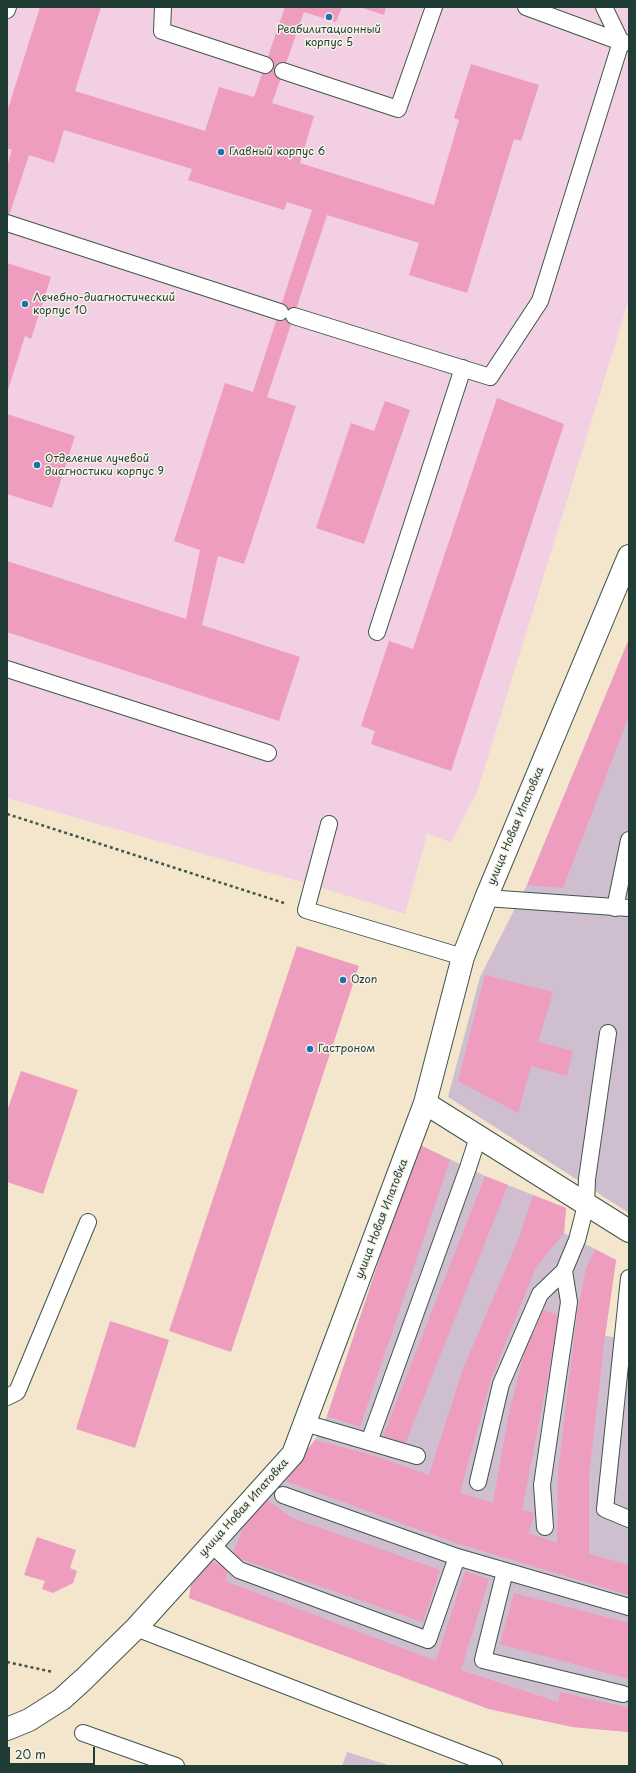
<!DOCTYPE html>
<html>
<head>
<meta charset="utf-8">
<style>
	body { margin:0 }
	#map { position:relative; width:636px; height:1773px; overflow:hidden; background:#f4e5cd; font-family:"Playpen Sans",sans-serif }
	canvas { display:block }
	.frame { position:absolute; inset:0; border:8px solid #1f3d34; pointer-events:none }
	.scale { position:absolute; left:8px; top:1747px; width:87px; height:18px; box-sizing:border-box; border:2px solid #1f3d34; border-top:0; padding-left:5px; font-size:12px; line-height:14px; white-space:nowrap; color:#1f3d34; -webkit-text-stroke:3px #f7f3e8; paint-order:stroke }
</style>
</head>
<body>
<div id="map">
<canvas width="636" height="1773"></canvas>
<div class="frame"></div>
<div class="scale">20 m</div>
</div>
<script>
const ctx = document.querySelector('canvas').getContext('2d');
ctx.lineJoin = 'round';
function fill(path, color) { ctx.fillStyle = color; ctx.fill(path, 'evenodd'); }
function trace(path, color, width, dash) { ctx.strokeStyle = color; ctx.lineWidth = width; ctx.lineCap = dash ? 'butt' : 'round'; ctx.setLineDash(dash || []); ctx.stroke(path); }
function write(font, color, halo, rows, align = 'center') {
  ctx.font = font + ' "Playpen Sans",sans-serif'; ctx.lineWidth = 3; ctx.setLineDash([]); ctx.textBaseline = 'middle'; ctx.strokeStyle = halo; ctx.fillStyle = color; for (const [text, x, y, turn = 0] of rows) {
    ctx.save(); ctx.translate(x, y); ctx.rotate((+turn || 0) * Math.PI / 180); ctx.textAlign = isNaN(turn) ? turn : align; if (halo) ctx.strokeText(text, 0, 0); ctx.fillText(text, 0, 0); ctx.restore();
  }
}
const built = new Path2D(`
	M7 7H629V299L477 792 451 842 427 834 405 914 313 885 7 798Z`);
const industrial = new Path2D(`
	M629 639V1213L448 1097 480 977 527 885Z
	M418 1144 485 1176 566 1208 564 1233 616 1260 605 1336 629 1339V1732L573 1727 489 1709 189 1598 191 1585 246 1521 267 1500 315 1440 327 1416Z
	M347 1752 391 1766H342Z`);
const building = new Path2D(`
	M40 7H101L75 91 205 131 219 87 254 97 285 7H342L336 22 304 12 272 103 314 116 300 163 434 205 459 120 454 118 471 64 539 85 521 141 514 139 467 293 409 275 419 243 327 215 267 397 296 406 244 564 218 556 202 625 300 657 279 721 7 632V561L186 619 200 550 174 541 225 383 253 392 312 210 287 202 284 210 188 180 192 169 64 130 54 163 29 155 7 222V166L12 150 7 148V112Z
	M360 7H386L384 15Z
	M7 263 51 277 31 339 25 336 7 393Z
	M497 398 564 424 451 771 371 744 375 731 361 726 389 641 413 649Z
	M385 401 410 410 364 544 316 528 351 423 374 431Z
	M7 414 75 436 52 508 7 494Z
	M629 639V716L563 888 527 885Z
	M297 946 359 966 231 1352 169 1331Z
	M485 975 553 992 538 1042 573 1051 567 1076 531 1066 518 1113 458 1081Z
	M21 1071 78 1090 43 1194 7 1182V1111Z
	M418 1144 450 1160 360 1427 327 1416Z
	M485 1176 508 1185 405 1444 383 1436Z
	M533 1195 566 1208 564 1233 536 1267 491 1379 460 1493 493 1503 508 1417 528 1338 533 1335 543 1310 560 1315 522 1510 535 1513 528 1533 557 1543 558 1472 577 1314 586 1269 595 1249 616 1260 605 1336 589 1475V1554L629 1565V1595L456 1543 283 1480 315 1440 375 1456 429 1475 463 1369 519 1238Z
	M110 1321 169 1340 135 1448 76 1429Z
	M267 1500 292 1518 440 1570 423 1622 232 1556 246 1521Z
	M37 1537 76 1550 70 1568 77 1571 73 1583 53 1593 42 1589 45 1581 24 1575Z
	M212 1561 228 1570 225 1581 436 1661 465 1571 489 1579 461 1670 558 1702 560 1692 629 1708V1732L573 1727 489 1709 189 1598 191 1585Z
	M514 1593 629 1623V1679L500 1644Z`);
const path = new Path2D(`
	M7 814 284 903
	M7 1662 53 1672`);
const lane = new Path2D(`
	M163 7 162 31 265 65
	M604 7 621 42 625 43
	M7 10 8 7
	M283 71 398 109 434 7
	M7 223 280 312
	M294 316 490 377 540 301 621 42 526 7
	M377 632 463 368
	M7 669 268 753
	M329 824 306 910 463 957
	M486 898 629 908
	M615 908 629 840
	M629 1278 605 1509 629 1519
	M7 1397 17 1392 88 1222
	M305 1423 417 1456
	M369 1442 468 1168 478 1137
	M478 1482 501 1384 540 1294 564 1271 577 1240 586 1205 587 1179 608 1033
	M283 1495 457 1557 629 1607
	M545 1527 542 1485 569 1302 564 1271
	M211 1544 239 1570 428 1640 457 1557
	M505 1571 483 1660 623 1694
	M136 1628 494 1766
	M83 1733 176 1766`);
const street = new Path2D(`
	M425 1103 629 1231
	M7 1729 29 1720 62 1699 84 1679 136 1628 293 1454 425 1103 463 957 486 898 629 556`);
const markers = [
	[329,17,4,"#1f6fb2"],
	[221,152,4,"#1f6fb2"],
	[25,304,4,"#1f6fb2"],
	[37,465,4,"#1f6fb2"],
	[343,980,4,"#1f6fb2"],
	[310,1049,4,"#1f6fb2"]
];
const poiNames = [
	["Реабилитационный",329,30,"center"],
	["корпус 5",329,43,"center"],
	["Главный корпус 6",229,152],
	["Лечебно-диагностический",33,298],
	["корпус 10",33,311],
	["Отделение лучевой",45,459],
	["диагностики корпус 9",45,472],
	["Ozon",351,980],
	["Гастроном",318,1049]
];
const streetNames = [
	["улица Новая Ипатовка",516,826,-67],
	["улица Новая Ипатовка",382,1219,-69],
	["улица Новая Ипатовка",244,1508,-48]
];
fill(built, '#f2cfe2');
fill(industrial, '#cfbdd0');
fill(building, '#ee9dbf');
trace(lane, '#3f564b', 18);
trace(street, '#3f564b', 24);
trace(path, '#3f564b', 2.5, [3, 3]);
trace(lane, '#fff', 16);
trace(street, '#fff', 22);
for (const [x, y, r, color] of markers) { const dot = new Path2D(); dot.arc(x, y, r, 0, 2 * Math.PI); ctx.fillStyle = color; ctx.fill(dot); trace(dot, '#f7f3e8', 1.5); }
write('11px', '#1f3d34', '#f7f3e8', poiNames, 'left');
write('11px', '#1f3d34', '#f7f3e8', streetNames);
</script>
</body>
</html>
